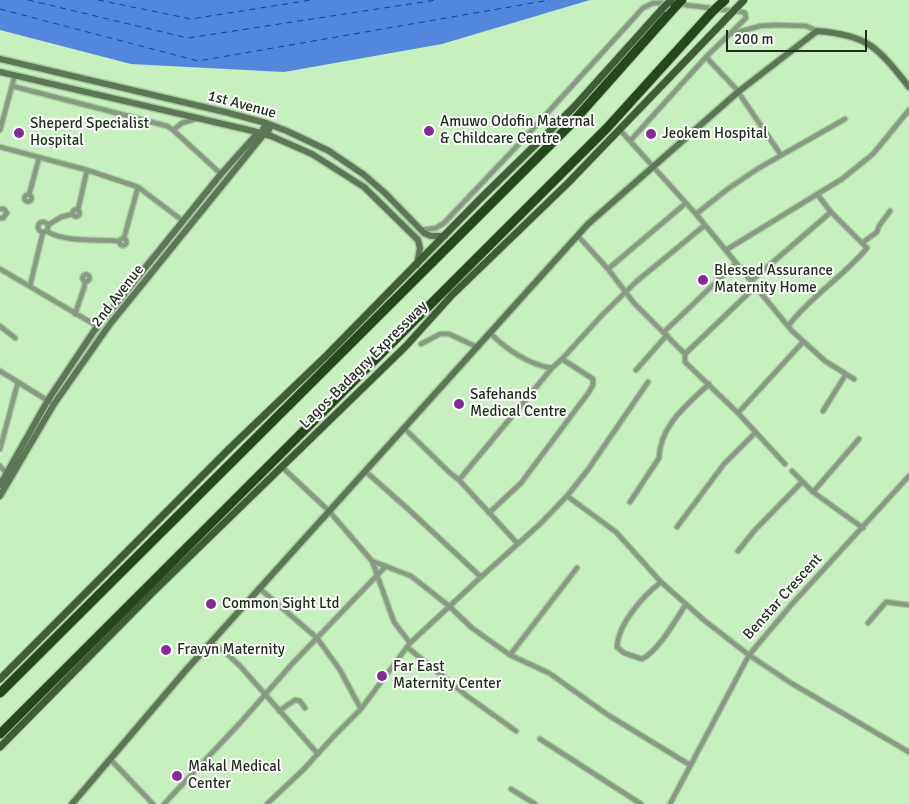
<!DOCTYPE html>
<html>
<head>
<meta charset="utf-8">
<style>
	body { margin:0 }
	#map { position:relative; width:909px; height:804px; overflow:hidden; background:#c6f0bd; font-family:Signika,sans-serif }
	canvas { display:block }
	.scale { position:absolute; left:726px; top:30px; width:141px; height:22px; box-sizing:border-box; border:2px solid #1d2d19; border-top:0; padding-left:6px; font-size:15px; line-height:18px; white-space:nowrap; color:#1d2d19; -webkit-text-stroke:4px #fff; paint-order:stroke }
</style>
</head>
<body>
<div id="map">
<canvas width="909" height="804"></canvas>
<div class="scale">200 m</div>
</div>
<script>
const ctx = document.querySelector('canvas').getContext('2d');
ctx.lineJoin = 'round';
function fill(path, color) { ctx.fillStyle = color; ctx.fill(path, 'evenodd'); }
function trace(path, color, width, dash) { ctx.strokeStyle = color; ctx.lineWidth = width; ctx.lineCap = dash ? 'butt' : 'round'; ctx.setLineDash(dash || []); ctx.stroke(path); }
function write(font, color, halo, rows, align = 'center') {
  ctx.font = font + ' Signika,sans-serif'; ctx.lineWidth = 4; ctx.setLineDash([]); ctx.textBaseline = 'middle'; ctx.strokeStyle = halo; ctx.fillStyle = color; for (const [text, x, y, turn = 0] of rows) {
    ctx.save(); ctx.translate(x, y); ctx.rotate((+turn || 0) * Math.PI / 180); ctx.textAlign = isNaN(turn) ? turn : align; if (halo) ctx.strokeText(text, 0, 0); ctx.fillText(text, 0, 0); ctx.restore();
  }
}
const water = new Path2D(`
	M0 0H590L442 44 284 72 131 64 0 30Z`);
const ferry = new Path2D(`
	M28 0 188 38 436 0
	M98 0 191 19 311 0
	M0 9 198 61 550 0`);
const street = new Path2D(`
	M731 34 760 26 776 25 806 26 817 31
	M706 57 739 92
	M12 86 167 126 173 130 221 174
	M738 92 781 155
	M0 130 15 75
	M173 130 182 123 196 119
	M620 130 696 214 792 331 825 361 854 379
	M630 141 706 57 746 18 745 13 742 12 678 4
	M0 147 87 170 138 187 183 221
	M24.5 198a3.5 3.5 0 1 1 7 0a3.5 3.5 0 1 1-7 0Z
	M29 195 39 158
	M0 209H4L7 213 3 218H0
	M72.5 213a3.5 3.5 0 1 1 7 0a3.5 3.5 0 1 1-7 0Z
	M78 210 87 170
	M696 214 729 188 759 168 845 119
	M38 227a5 5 0 1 1 10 0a5 5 0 1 1-10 0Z
	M48 225 61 217 73 214
	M421 230 436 228 444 223 520 143 643 8 653 3H668
	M46 231C67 243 95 239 119 241
	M578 236 608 269 634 303 685 354V362L738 413 785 464
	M124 238 138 187
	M119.5 242a3.5 3.5 0 1 1 7 0a3.5 3.5 0 1 1-7 0Z
	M862 243 877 232 879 226 890 211
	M726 250 842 179 873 154 909 110
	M0 269 97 326
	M608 269 686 203
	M82.5 278a3.5 3.5 0 1 1 7 0a3.5 3.5 0 1 1-7 0Z
	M751 281 831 212
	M30 286 43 232
	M75 314 84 288 85 281
	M0 326 15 338
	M788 326C811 296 843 277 867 248L831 212 817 194
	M664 332 736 263
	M490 333C506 349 529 365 552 368
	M421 344 440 334H449L477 347
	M685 354 755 287
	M562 359 602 315 637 281 705 225
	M636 370 667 335
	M0 371 50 402
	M823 411 846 374
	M738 413 803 342
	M405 429 450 473 459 480 518 544
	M0 449 18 382
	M0 466 7 474
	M282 467 329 511 372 561 411 576 449 606 472 628 510 655 549 673 608 715 690 765
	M365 471 407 508 481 577
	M792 471 813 492 863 528
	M459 480 552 368 562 359 593 379V385L589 392 521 483 489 513
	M813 492 859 439
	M567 496 616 532 661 582 705 621 749 655 791 683 909 752
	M630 502 659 458C660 425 687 405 709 384
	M677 527 724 464 755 433
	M738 551 754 531 802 482
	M372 561 394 622 410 643
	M661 582C643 596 618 624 617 647L624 653 642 659C659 650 675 621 686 604
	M259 588 317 638 340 670 361 709
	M868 623 886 602 909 605
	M210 643 226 653 240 666 318 754
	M407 647 467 696 516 731
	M510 655 577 568
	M279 711 295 700 300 701 305 708
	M540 739 641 804
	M110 759 153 804
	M511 789 535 804
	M164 804 240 723 292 664 386 566
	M267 804 304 769 334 736 361 709 410 643 481 577 540 524 567 496 587 471 648 382
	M670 804 749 655 792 604 909 476`);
const secondary = new Path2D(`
	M0 59 225 112 266 123 287 131 329 151 363 174 385 193 424 233 431 236H445
	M0 72 253 131 271 136 312 154 364 187 418 240 420 248 417 265
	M0 485 48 400 94 331 221 174 256 135 261 133 266 123
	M0 496 54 404 110 324 264 134 267 135 271 125
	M72 804 186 670 588 224 738 92 817 31C869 35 878 48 909 87`);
const primary = new Path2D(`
	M0 679 230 448 327 355 480 199 573 108 662 9
	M0 747 151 594 406 346 452 295 568 183 723 22`);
const highway = new Path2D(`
	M0 693 571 124 675 7
	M0 734 607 128 712 12`);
const primaryBridge = new Path2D(`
	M662 9 671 0
	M723 22 744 0`);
const highwayBridge = new Path2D(`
	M675 7 682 0
	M712 12 725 0`);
const markers = [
	[429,131,6,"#842b97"],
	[19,133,6,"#842b97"],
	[651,134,6,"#842b97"],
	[703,280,6,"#842b97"],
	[459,404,6,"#842b97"],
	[211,604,6,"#842b97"],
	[166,650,6,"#842b97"],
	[382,676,6,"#842b97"],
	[177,776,6,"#842b97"]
];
const streetNames = [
	["1st Avenue",242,105,15],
	["2nd Avenue",118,296,-52],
	["Lagos-Badagry Expressway",364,365,-45],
	["Benstar Crescent",783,597,-48]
];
const poiNames = [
	["Amuwo Odofin Maternal",440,122],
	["& Childcare Centre",440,139],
	["Sheperd Specialist",30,124],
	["Hospital",30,141],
	["Jeokem Hospital",662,134],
	["Blessed Assurance",714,271],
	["Maternity Home",714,288],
	["Safehands",470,395],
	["Medical Centre",470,412],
	["Common Sight Ltd",222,604],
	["Fravyn Maternity",177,650],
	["Far East",393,667],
	["Maternity Center",393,684],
	["Makal Medical",188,767],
	["Center",188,784]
];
fill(water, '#5387dc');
trace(ferry, '#13438f', 1, [6, 5]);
trace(street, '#a8cd9f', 7);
trace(secondary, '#a8cd9f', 9);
trace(primary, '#a8cd9f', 9);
trace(highway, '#a8cd9f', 11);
trace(street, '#889984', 4.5);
trace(secondary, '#5d7657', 6);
trace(primary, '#3e5d37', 7);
trace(highway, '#24471b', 9);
trace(primaryBridge, '#a8cd9f', 9, []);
trace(highwayBridge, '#a8cd9f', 11, []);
trace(primaryBridge, '#3e5d37', 7);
trace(highwayBridge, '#24471b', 9);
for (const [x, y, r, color] of markers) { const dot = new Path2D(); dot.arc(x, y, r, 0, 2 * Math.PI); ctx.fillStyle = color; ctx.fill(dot); trace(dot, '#fff', 2); }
write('15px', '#1d2d19', '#fff', streetNames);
write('15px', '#1d2d19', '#fff', poiNames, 'left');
</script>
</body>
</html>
